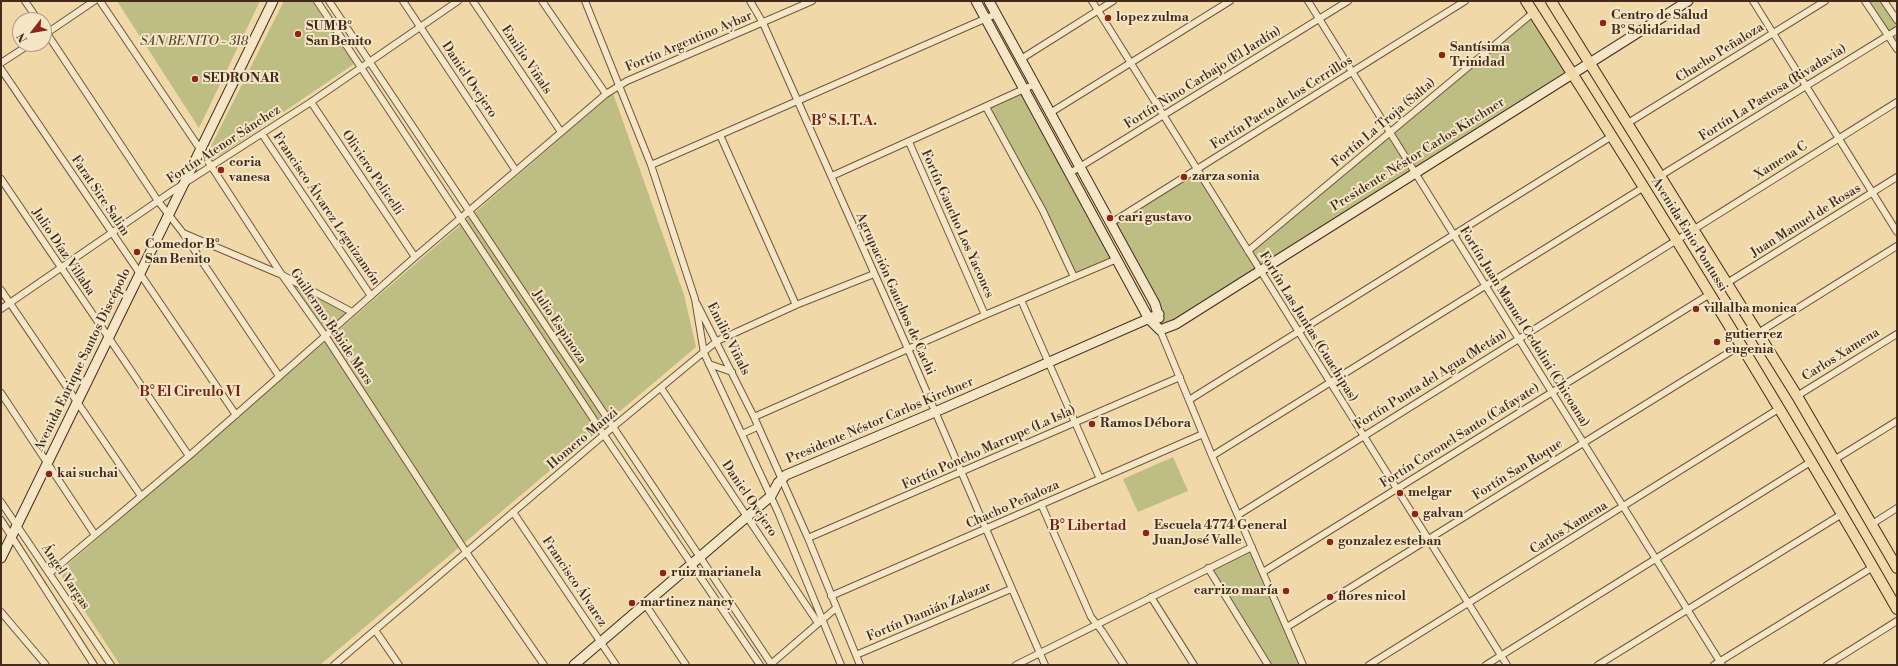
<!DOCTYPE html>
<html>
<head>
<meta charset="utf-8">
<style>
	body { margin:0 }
	#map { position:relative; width:1898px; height:666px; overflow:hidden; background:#f0d8a8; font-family:"Libre Bodoni",serif }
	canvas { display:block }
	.frame { position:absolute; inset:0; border:2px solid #432a1c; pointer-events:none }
	.north { position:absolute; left:12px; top:12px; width:40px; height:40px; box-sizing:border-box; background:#f5e6c6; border:1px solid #ae9b82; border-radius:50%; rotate:239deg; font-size:11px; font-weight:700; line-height:16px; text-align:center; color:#432a1c }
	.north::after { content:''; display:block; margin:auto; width:14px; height:18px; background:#8f2418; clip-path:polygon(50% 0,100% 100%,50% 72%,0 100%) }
</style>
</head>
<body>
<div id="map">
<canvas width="1898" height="666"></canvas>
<div class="frame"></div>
<div class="north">N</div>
</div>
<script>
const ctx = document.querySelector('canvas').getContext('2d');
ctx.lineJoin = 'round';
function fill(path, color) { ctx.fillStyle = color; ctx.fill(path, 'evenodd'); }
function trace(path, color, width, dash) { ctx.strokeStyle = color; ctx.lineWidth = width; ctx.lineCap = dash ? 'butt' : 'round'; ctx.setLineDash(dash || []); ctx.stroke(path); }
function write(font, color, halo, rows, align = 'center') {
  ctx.font = font + ' "Libre Bodoni",serif'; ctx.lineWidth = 4; ctx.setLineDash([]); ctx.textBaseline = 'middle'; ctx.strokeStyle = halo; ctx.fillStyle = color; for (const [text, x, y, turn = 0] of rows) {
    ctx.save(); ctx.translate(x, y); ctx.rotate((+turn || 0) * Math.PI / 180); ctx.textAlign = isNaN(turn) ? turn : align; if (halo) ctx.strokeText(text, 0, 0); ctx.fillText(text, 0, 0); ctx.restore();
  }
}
const green = new Path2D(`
	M117 1H260L199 128Z
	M284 1H312L354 64 219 156 211 146Z
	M1866 1H1883L1897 22V48Z
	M1532 15 1570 73 1416 169 1393 132Z
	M1024 90 1117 259 1074 277 986 107Z
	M613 93 684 295 696 347 320 665H120L59 572Z
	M1388 136 1412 173 1262 267 1251 251Z
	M1196 169 1260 270 1176 324 1164 325 1111 223Z
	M289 280 349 312 326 334Z
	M1173 457 1188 491 1138 512 1123 479Z
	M1252 547 1303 665H1268L1208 568Z`);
const street = new Path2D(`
	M25 1 38 20
	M100 1 200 149 282 275 326 337 466 552 544 665
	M317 1 604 435 760 665
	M329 1 772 665
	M403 1 516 171
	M473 1 561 132
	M542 1 606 94
	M585 1 651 165 695 299 704 353 778 512 841 665
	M750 1 763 23 908 349 1045 665
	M1092 1 1507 665
	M1308 1 1722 665
	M1753 1 1897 232
	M1865 1 1897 49
	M1884 1 1897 20
	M44 29 158 201 183 233 279 376
	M44 35 94 1
	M1021 59 1113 1
	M1 63 30 44
	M1 69 236 415
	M311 102 415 257
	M986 107 1043 211 1074 277
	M1050 113 1230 1
	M1628 123 1825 1
	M262 134 371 296
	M720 135 796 305
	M909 142 985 315
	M651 165 996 14
	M1070 173 1348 1
	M832 176 1035 84
	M1660 176 1897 30
	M1 179 189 456
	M1111 223 1465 1
	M183 233 282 275 352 312
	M1248 251 1534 12
	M1727 283 1897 177
	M1 290 141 496
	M1021 300 1100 479
	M697 304 754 417 808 538 860 665
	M1 309 174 190 311 102 458 1
	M1160 330 1212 456 1303 665
	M1758 333 1897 246
	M709 364 732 372
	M661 388 818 623
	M1 393 95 535
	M1797 396 1897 334
	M1189 400 1612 136
	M754 417 985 315 1117 259
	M742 434 757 427
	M1212 456 1644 187
	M1834 460 1897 421
	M1 502 111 665
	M1041 504 1091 617 1102 631 1124 665
	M513 512 616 665
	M1238 515 1897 102
	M1 520 94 665
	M1872 524 1897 508
	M808 538 1180 377
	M1208 568 1268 665
	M1263 572 1710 294
	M50 573 189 456 415 257 606 94 627 81 812 1
	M831 596 1203 434
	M1151 597 1194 665
	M645 604 686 665
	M1 612 46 665
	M1287 627 1741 345
	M375 630 399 665
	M856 655 1011 589
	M771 664 836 608
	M334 665 613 427 717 341 796 305 874 274
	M1016 665 1252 547
	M1369 665 1780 408
	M1486 665 1812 461
	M1598 665 1842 514
	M1714 665 1873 567
	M1827 665 1897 621`);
const secondary = new Path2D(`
	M976 1 1149 319 1160 330
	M989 1 1155 304 1159 318
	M1160 330 1176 324 1688 1
	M1 558 273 1
	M574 665 771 496 778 483 786 475 935 412 1159 314`);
const primary = new Path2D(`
	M1526 1C1654 201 1779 403 1897 609
	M1551 1 1797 396 1897 568`);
const markers = [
	[1108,18,4,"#8f2418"],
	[1603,23,4,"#8f2418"],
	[298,34,4,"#8f2418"],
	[1442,55,4,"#8f2418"],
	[195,79,4,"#8f2418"],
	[221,170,4,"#8f2418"],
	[1184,177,4,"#8f2418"],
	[1110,218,4,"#8f2418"],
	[137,252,4,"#8f2418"],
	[1696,309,4,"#8f2418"],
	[1717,342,4,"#8f2418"],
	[1092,424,4,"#8f2418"],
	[49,474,4,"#8f2418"],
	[1400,493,4,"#8f2418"],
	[1415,514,4,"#8f2418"],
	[1146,533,4,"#8f2418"],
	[1330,542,4,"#8f2418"],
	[663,573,4,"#8f2418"],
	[1286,591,4,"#8f2418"],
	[1330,597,4,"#8f2418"],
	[632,603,4,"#8f2418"]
];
const poiNames = [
	["Centro de Salud",1611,16],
	["B° Solidaridad",1611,31],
	["lopez zulma",1116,18],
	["SUM B°",306,27],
	["San Benito",306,42],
	["Santísima",1450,48],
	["Trinidad",1450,63],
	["SEDRONAR",203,79],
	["coria",229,163],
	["vanesa",229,178],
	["zarza sonia",1192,177],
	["cari gustavo",1118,218],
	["Comedor B°",145,245],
	["San Benito",145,260],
	["villalba monica",1704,309],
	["gutierrez",1725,335],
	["eugenia",1725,350],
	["Ramos Débora",1100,424],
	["kai suchai",57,474],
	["melgar",1408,493],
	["galvan",1423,514],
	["Escuela 4774 General",1154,526],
	["Juan José Valle",1154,541],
	["gonzalez esteban",1338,542],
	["ruiz marianela",671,573],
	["carrizo maría",1278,591,"right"],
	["flores nicol",1338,597],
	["martinez nancy",640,603]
];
const parkNames = [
	["SAN BENITO - 318",194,42]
];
const streetNames = [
	["Fortín Argentino Aybar",689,42,-23],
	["Chacho Peñaloza",1720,53,-32],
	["Emilio Viñals",526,60,56],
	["Fortín Nino Carbajo (El Jardín)",1203,78,-32],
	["Daniel Ovejero",469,80,56],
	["Fortín La Pastosa (Rivadavia)",1773,93,-32],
	["Fortín Pacto de los Cerrillos",1282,103,-32],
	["Fortín La Troja (Salta)",1384,123,-40],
	["Fortín Atenor Sánchez",224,145,-33],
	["Presidente Néstor Carlos Kirchner",1418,155,-32],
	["Xamena C",1781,161,-32],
	["Oliviero Pelicelli",372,173,56],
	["Farat Sire Salim",100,196,56],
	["Francisco Álvarez Leguizamón",326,209,56],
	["Juan Manuel de Rosas",1806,221,-32],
	["Fortín Gaucho Los Yacones",957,224,66],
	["Avenida Enio Pontussi",1689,235,58],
	["Julio Díaz Villaba",63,252,56],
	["Agrupación Gauchos de Cachi",895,294,66],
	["Guillermo Bebide Mors",331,327,56],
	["Julio Espinoza",559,327,56],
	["Fortín Las Juntas (Guachipas)",1308,327,58],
	["Fortín Juan Manuel Cedolini (Chicoana)",1524,327,58],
	["Emilio Viñals",728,339,63],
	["Carlos Xamena",1841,355,-32],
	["Avenida Enrique Santos Discépolo",83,360,-64],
	["Fortín Punta del Agua (Metán)",1431,380,-32],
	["Presidente Néstor Carlos Kirchner",880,421,-23],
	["Fortín Coronel Santo (Cafayate)",1460,436,-32],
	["Homero Manzi",583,439,-40],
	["Fortín Poncho Marrupe (La Isla)",989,448,-24],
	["Fortín San Roque",1518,470,-32],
	["Daniel Ovejero",749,499,56],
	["Chacho Peñaloza",1013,505,-24],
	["Carlos Xamena",1569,528,-32],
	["Ángel Vargas",65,577,56],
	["Francisco Álvarez",574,582,56],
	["Fortín Damián Zalazar",929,612,-23]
];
const neighbourhoodNames = [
	["B° S.I.T.A.",844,122],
	["B° El Circulo VI",190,393],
	["B° Libertad",1088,527]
];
fill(green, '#bebe84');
trace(street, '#6e563f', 8);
trace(secondary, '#432a1c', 11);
trace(primary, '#432a1c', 12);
trace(street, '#f5e6c6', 6);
trace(secondary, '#f5e6c6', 9);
trace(primary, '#f0d8a8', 10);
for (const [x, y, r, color] of markers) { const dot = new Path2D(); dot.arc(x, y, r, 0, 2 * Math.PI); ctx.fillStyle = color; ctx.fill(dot); trace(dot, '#f5e6c6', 1.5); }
write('bold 13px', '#432a1c', '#f5e6c6', poiNames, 'left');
write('italic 13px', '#5c4831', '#f5e6c6', parkNames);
write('13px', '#432a1c', '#f5e6c6', streetNames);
write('bold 14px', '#7a1f14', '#f5e6c6', neighbourhoodNames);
</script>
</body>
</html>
